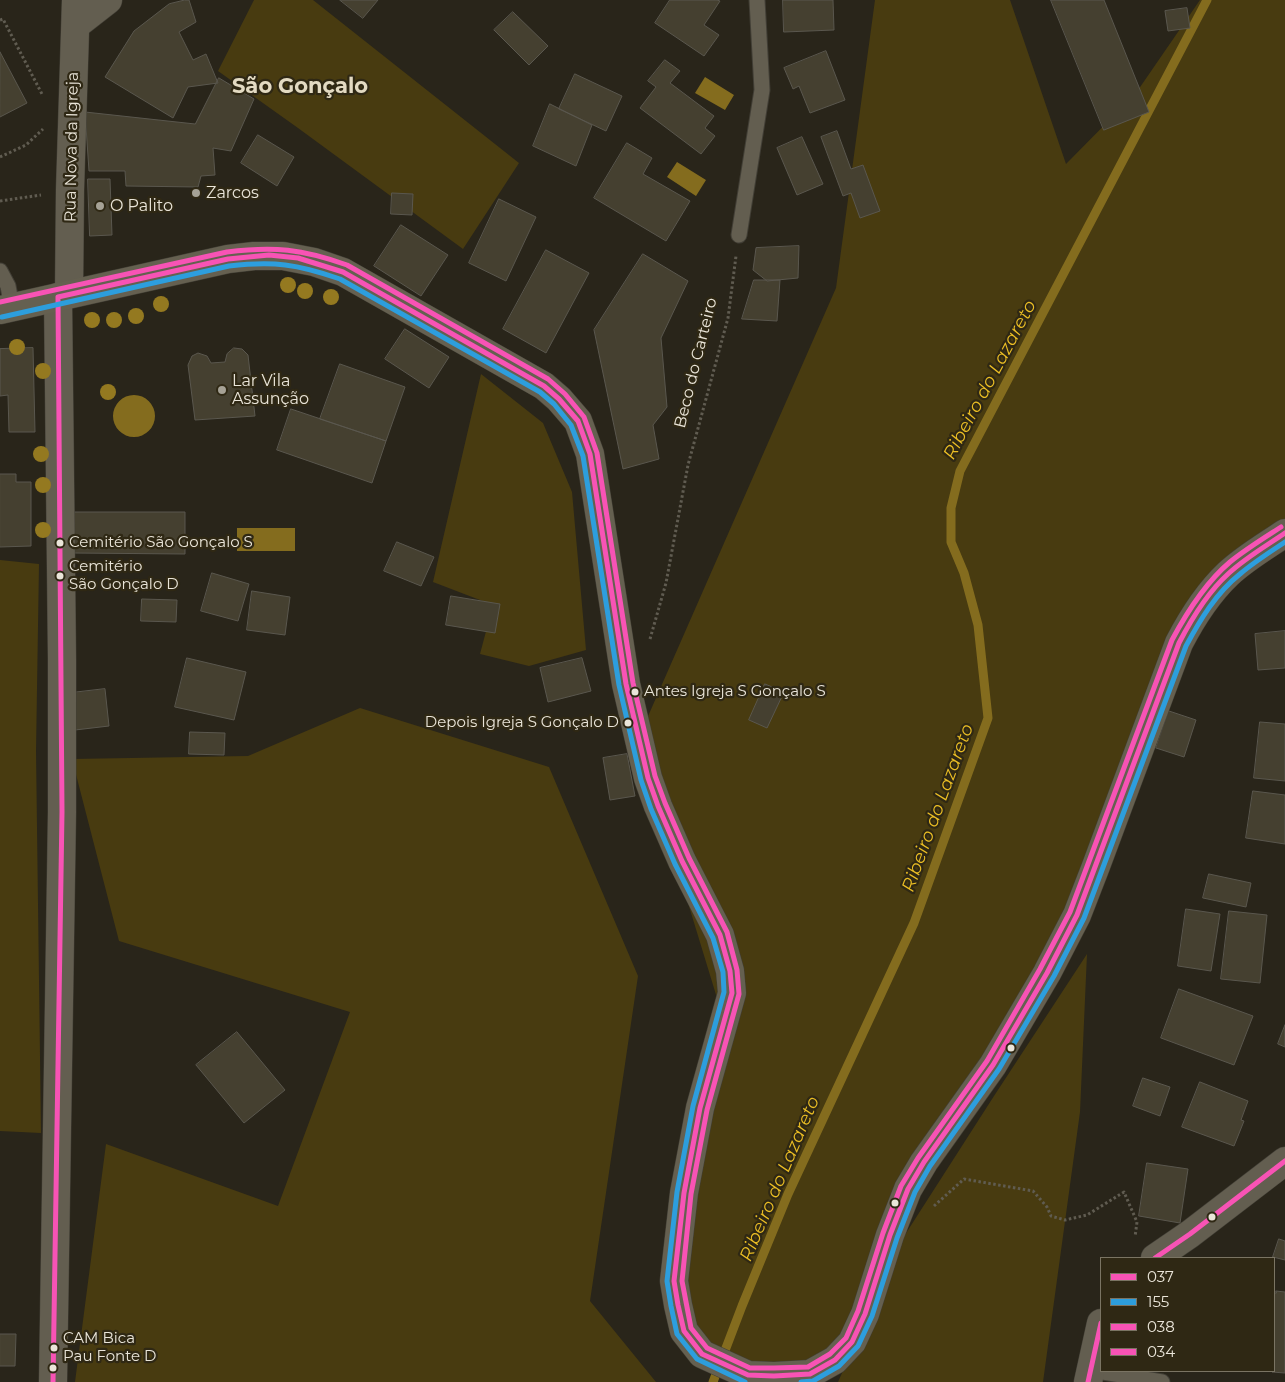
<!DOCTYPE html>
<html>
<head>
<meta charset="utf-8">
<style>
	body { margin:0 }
	#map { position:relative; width:1285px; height:1382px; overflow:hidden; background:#29251a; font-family:Montserrat,sans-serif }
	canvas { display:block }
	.legend { position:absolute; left:1100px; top:1257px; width:175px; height:115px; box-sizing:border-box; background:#2f2814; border:1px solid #7a7463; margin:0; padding:6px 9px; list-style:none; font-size:15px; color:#eae5d9 }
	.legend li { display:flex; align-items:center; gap:10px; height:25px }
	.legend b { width:25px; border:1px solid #7a7463 }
</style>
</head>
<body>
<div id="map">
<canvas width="1285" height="1382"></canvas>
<ul class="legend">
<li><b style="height:6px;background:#f853b5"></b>037</li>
<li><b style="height:6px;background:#2d9edd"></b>155</li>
<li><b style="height:6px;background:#f853b5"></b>038</li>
<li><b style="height:6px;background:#f853b5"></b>034</li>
</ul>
</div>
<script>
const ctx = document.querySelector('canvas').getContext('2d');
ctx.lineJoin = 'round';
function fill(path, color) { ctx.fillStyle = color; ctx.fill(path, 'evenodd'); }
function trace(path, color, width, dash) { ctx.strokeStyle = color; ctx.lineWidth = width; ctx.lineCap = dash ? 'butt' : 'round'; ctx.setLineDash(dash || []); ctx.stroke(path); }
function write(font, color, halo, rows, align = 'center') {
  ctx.font = font + ' Montserrat,sans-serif'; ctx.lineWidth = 4.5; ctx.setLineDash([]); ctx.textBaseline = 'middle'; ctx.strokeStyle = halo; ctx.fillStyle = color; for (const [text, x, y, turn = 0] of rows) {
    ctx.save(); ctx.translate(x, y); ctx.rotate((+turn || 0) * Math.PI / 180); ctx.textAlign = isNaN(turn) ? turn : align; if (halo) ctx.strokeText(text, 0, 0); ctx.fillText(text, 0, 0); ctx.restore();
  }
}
const green = new Path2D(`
	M254 0H313L519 163 463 249 298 128 218 71Z
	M875 0H1010L1066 164 1136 93 1200 0H1285V533L1207 598 1096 866 924 1162 865 1314 810 1374 729 1368 678 1305 724 1021 638 739 836 288Z
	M481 374 543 423 572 492 586 650 529 666 480 654 493 605 433 582Z
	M0 560 39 564 36 751 41 1133 0 1131Z
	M360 708 549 767 638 976 590 1301 656 1382H75L106 1144 278 1206 350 1012 119 941 72 759 248 756Z
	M1087 954 1080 1112 1043 1382H838L901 1241 994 1096Z`);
const water = new Path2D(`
	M705 77 734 95 725 110 695 93Z
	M677 162 706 180 696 196 667 177Z
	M113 416a21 21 0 1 1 42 0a21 21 0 1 1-42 0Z
	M237 528H295V551H237Z`);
const stream = new Path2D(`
	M713 1382 742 1306 788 1194 914 923 988 718 978 625 964 573 951 542V508L960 471 1207 0`);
const building = new Path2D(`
	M185 0H189L196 22 179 32 193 60 206 54 218 83 188 87 173 118 105 77 134 31 169 4Z
	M340 0H378L363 18Z
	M670 0H717L720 1 704 25 719 35 704 56 655 23Z
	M783 0H833L834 30 784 32Z
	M1051 0H1104L1149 112 1104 130Z
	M1187 8 1190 28 1168 31 1165 11Z
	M513 12 548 46 529 65 494 30Z
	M826 51 845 100 810 113 799 86 793 89 784 68Z
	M0 52 27 103 0 117Z
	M665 60 680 71 670 83 714 116 705 128 715 136 701 154 640 108 656 87 648 81Z
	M575 74 622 96 606 131 559 109Z
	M219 78 254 99 231 151 213 148 215 175 201 176 198 187 126 186 125 171H89L85 112 195 124Z
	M550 104 592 125 576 166 533 146Z
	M837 131 851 169 863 165 880 211 860 218 851 193 843 196 821 137Z
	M258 135 294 157 277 186 241 163Z
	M802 137 823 184 797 195 777 148Z
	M627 143 652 158 643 174 690 201 666 241 594 198Z
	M88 179H110L112 235 90 236Z
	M392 193 413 194 412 215 391 214Z
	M499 199 536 217 506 281 469 263Z
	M401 225 448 255 421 296 374 266Z
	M799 246 798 278 767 281 753 270 756 248Z
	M546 250 589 273 546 353 503 329Z
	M643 254 688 281 661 338 667 407 653 425 659 459 623 469 594 330Z
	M754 280H780L777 321 742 319Z
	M405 329 449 357 429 388 385 359Z
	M33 348 35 432H9L8 395 0 396V349Z
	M234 348 242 349 248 355 255 416 195 420 188 365 192 356 198 353 207 356 211 363 225 362 227 354Z
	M340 364 405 387 386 441 320 419Z
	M291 409 386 441 372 483 277 450Z
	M0 474H16V482H31V546L0 547Z
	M71 512H185V554L71 553Z
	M397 542 434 557 421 586 384 571Z
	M212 573 249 584 238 621 201 611Z
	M252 591 290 597 285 635 247 630Z
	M451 596 500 604 495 633 446 625Z
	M142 599 177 600 176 622 141 621Z
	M1285 631V668L1258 670 1255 634Z
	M187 658 246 672 234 720 175 707Z
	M582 658 591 691 548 702 540 668Z
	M765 684 784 692 767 728 749 720Z
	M105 689 109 726 75 730 71 693Z
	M1169 711 1196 720 1184 757 1156 748Z
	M1260 722 1285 724V781L1254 778Z
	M190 732 225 733 224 755 189 754Z
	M627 754 635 796 610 800 603 758Z
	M1253 791 1285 795V844L1246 838Z
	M1209 874 1251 883 1246 907 1203 898Z
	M1186 909 1220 914 1211 971 1178 966Z
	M1229 911 1267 915 1260 983 1221 979Z
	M1179 989 1253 1016 1234 1065 1161 1038Z
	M1285 1025V1047L1278 1044Z
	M237 1032 285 1090 244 1123 196 1065Z
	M1143 1078 1170 1087 1160 1116 1133 1106Z
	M1200 1082 1248 1101 1241 1120 1244 1121 1234 1146 1182 1127Z
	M1147 1163 1188 1169 1180 1223 1139 1216Z
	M1279 1239 1285 1241V1260L1273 1257Z
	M1276 1291 1285 1292V1373L1272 1372 1274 1371V1293H1276Z
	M0 1334H16L15 1366H0Z`);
const path = new Path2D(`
	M0 20 3 19 43 96
	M0 157 26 145 43 129
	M0 201 41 195
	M650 639 666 583 688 465 728 318 736 256
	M934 1206 964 1179 1033 1191 1047 1207 1051 1216 1065 1220 1087 1215 1124 1192 1137 1222 1135 1237`);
const lane = new Path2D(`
	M739 235 762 90 757 0
	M0 271 8 286 12 307
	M1091 1370 1162 1382`);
const street = new Path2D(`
	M76 25 108 0
	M69 294 70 190 76 0
	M1155 1258 1190 1234 1285 1161
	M53 1382 62 812V659L58 297
	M1088 1382 1101 1323`);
const secondary = new Path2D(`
	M0 310 228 259 254 256H283L314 262 343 272 544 386 559 399 578 421 590 454 626 684 648 778 658 806 682 861 720 935 730 971 732 993 700 1108 684 1193 674 1281 678 1305 684 1331 702 1354 748 1375 774 1376 810 1374 835 1360 852 1342 865 1314 890 1235 908 1189 924 1162 993 1065 1047 973 1077 915 1096 866 1179 643C1192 618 1208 593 1228 574 1245 558 1266 546 1285 533`);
const bus1 = new Path2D(`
	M58 297 228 259 269 255 298 258 343 272 544 386 559 399 578 421 590 454 626 684 648 778 658 806 682 861 720 935 730 971 732 993 700 1108 684 1193 674 1281 678 1305 684 1331 702 1354 748 1375 774 1376 810 1374 835 1360 852 1342 865 1314 890 1235 908 1189 924 1162 993 1065 1047 973 1077 915 1179 643C1192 618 1207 593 1228 574 1245 558 1266 546 1285 533
	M53 1382 62 812 58 297`);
const bus2 = new Path2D(`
	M2 317 229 266C274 261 297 264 340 279L540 392 554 404 571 425 583 456 619 685 641 780 651 809 675 864 713 938 723 972 724 992 693 1106 677 1192 667 1281 671 1306 677 1334 697 1359 745 1382
	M801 1382 813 1381 839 1366 858 1346 872 1316 897 1238 915 1192 930 1166 999 1069 1054 976 1084 918 1186 646C1200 620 1216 593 1240 574 1254 562 1270 552 1285 542`);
const bus3 = new Path2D(`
	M0 302 227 252C274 246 302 249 347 265L548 379 565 394 584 417 597 453 633 683 655 776 665 803 689 858 727 932 737 970 739 994 707 1110 691 1194 682 1281 691 1328 707 1348 750 1368H774L808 1367 830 1354 846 1338 858 1311 883 1233 901 1186 918 1158 987 1061 1040 969 1070 912 1172 640C1187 612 1205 583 1230 562 1246 549 1264 538 1281 527`);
const bus4 = new Path2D(`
	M1155 1258 1190 1234 1285 1161
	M1088 1382 1101 1323`);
const trees = [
	[288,285],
	[305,291],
	[331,297],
	[161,304],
	[136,316],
	[92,320],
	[114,320],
	[17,347],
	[43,371],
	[108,392],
	[41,454],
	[43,485],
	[43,530]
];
const markers = [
	[196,193,5,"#a6a296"],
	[100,206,5,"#a6a296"],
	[222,390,5,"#a6a296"],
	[60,543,4.5,"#eae5d9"],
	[60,576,4.5,"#eae5d9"],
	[635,692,4.5,"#eae5d9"],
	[628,723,4.5,"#eae5d9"],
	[1011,1048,4.5,"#eae5d9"],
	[895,1203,4.5,"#eae5d9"],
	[1212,1217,4.5,"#eae5d9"],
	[54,1348,4.5,"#eae5d9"],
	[53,1368,4.5,"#eae5d9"]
];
const busNames = [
	["Cemitério São Gonçalo S",69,543],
	["Cemitério",69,567],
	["São Gonçalo D",69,585],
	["Antes Igreja S Gonçalo S",644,692],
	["Depois Igreja S Gonçalo D",619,723,"right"],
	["CAM Bica",63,1339],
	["Pau Fonte D",63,1357]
];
const streetNames = [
	["Rua Nova da Igreja",72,147,-89],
	["Beco do Carteiro",696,363,-76]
];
const poiNames = [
	["Zarcos",206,193],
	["O Palito",110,206],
	["Lar Vila",232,381],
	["Assunção",232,399]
];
const waterNames = [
	["Ribeiro do Lazareto",990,380,-62],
	["Ribeiro do Lazareto",938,808,-70],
	["Ribeiro do Lazareto",780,1179,-67]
];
const districtNames = [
	["São Gonçalo",300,87]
];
fill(green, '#483b10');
fill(water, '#846c1e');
trace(stream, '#846c1e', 9);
fill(building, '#454030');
trace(building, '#5a574e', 1);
trace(lane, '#423f36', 17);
trace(street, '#423f36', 29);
trace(secondary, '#423f36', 29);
trace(path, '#605c51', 3, [2.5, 2.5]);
trace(lane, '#635e50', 15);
trace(street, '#635e50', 28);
trace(secondary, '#656050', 28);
trace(bus1, '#f853b5', 5);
trace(bus2, '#2d9edd', 5);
trace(bus3, '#f853b5', 5);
trace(bus4, '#f853b5', 5);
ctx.fillStyle = '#947920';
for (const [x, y] of trees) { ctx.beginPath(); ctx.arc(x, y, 8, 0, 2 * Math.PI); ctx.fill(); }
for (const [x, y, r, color] of markers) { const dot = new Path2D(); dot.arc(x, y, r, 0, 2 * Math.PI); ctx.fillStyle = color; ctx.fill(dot); trace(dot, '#2f2814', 2); }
write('15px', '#eae5d9', '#2f2814', busNames, 'left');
write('16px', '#eae5d9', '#2f2814', streetNames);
write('16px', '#eae5d9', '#2f2814', poiNames, 'left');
write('italic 18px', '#ebbe24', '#2f2814', waterNames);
write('bold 21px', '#e3dac2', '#2f2814', districtNames);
</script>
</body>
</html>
